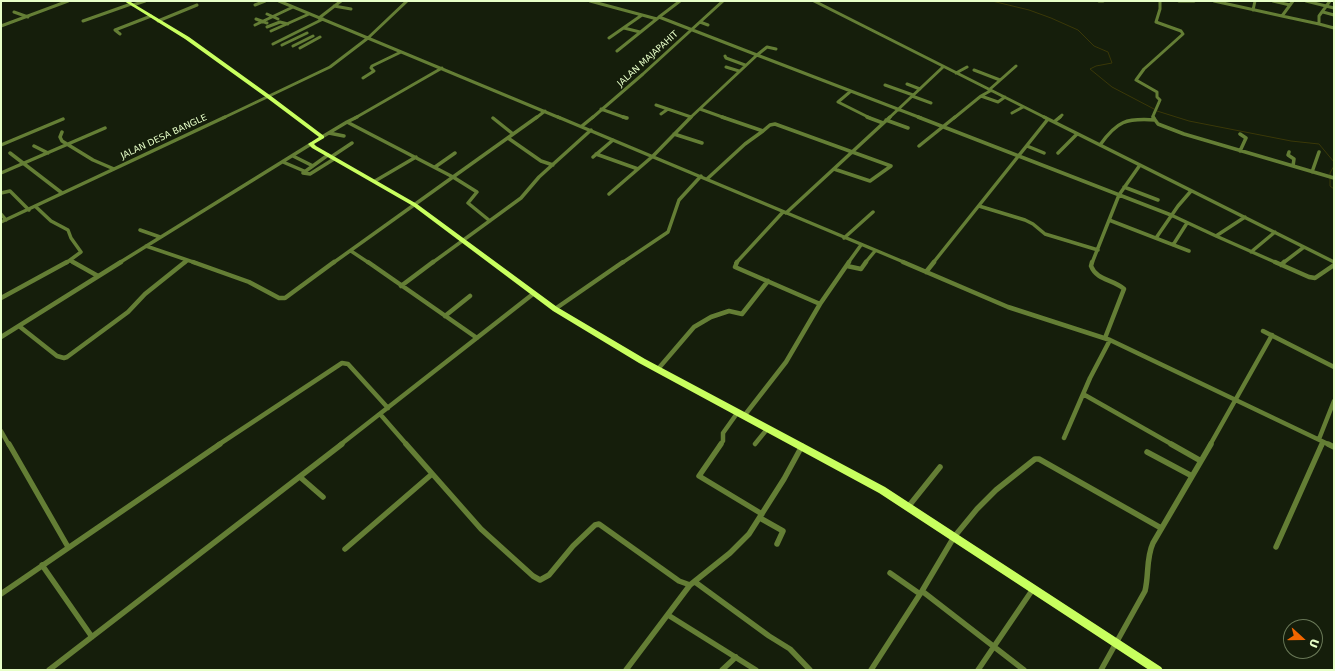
<!DOCTYPE html>
<html>
<head>
<meta charset="utf-8">
<style>
	body { margin:0 }
	#map { position:relative; width:1335px; height:671px; overflow:hidden; background:#151e0b; font-family:"DejaVu Sans",sans-serif }
	canvas { display:block }
	.frame { position:absolute; inset:0; border:2px solid #e7ffc8; pointer-events:none }
	.north { position:absolute; left:1283px; top:619px; width:40px; height:40px; box-sizing:border-box; background:#151e0b; border:1px solid #697857; border-radius:50%; rotate:111deg; font-size:11px; font-weight:700; line-height:16px; text-align:center; color:#e7ffc8 }
	.north::after { content:''; display:block; margin:auto; width:14px; height:18px; background:#f36600; clip-path:polygon(50% 0,100% 100%,50% 72%,0 100%) }
</style>
</head>
<body>
<div id="map">
<canvas width="1335" height="671"></canvas>
<div class="frame"></div>
<div class="north">U</div>
</div>
<script>
const ctx = document.querySelector('canvas').getContext('2d');
ctx.lineJoin = 'round';
function trace(path, color, width, dash) { ctx.strokeStyle = color; ctx.lineWidth = width; ctx.lineCap = dash ? 'butt' : 'round'; ctx.setLineDash(dash || []); ctx.stroke(path); }
function fill(path, color) { ctx.fillStyle = color; ctx.fill(path, 'evenodd'); }
function write(font, color, halo, rows, align = 'center') {
  ctx.font = font + ' "DejaVu Sans",sans-serif'; ctx.lineWidth = 3; ctx.setLineDash([]); ctx.textBaseline = 'middle'; ctx.strokeStyle = halo; ctx.fillStyle = color; for (const [text, x, y, turn = 0] of rows) {
    ctx.save(); ctx.translate(x, y); ctx.rotate((+turn || 0) * Math.PI / 180); ctx.textAlign = isNaN(turn) ? turn : align; if (halo) ctx.strokeText(text, 0, 0); ctx.fillText(text, 0, 0); ctx.restore();
  }
}
const stream = new Path2D(`
	M992 1 1029 10 1051 18 1078 30 1094 46 1108 52 1112 63 1096 66 1090 69 1112 87 1154 109
	M1157 111 1189 121 1291 141 1319 144 1334 162
	M1334 166 1330 173V186L1334 189`);
const streetFar3 = new Path2D(`
	M279 1 560 118
	M590 1 657 19
	M680 1 659 17 757 55 690 118
	M814 1 1046 118
	M1099 1H1103
	M1179 1H1194
	M1214 1 1282 16
	M1273 1 1290 5
	M1293 1 1282 16 1319 24V16L1330 1
	M1306 1 1334 8
	M133 5 145 1
	M255 5 265 1
	M334 6 351 9
	M1253 10 1255 1
	M14 12 28 17
	M1323 12 1334 15
	M267 14 278 19
	M319 18 341 1
	M256 19 267 23
	M83 21 131 4
	M158 21 197 5
	M700 22 708 25
	M1319 24 1334 28
	M255 25 293 7
	M1 26 68 1
	M267 27 280 22 288 24
	M624 28 640 32
	M271 31 309 14
	M120 34 115 30 151 16
	M609 38 642 15
	M273 44 323 19
	M282 45 307 33
	M293 46 313 36
	M300 48 320 37
	M776 49 767 47 757 55 921 118
	M617 51 658 18
	M725 56 726 58 745 65
	M726 67 739 71
	M974 70 1000 80
	M956 73 967 67
	M363 78 374 71 371 68 372 66 401 52
	M907 84 920 89
	M885 85 913 95
	M989 90 1016 66
	M851 91 838 102 870 118
	M912 96 931 103
	M981 96 998 102 1005 97
	M656 105 691 117
	M601 109 626 118
	M700 109 725 118
	M1012 113 1023 107
	M661 114 668 109
	M223 118 330 67 368 38 407 1
	M355 118 442 68
	M536 118 545 111
	M592 118 643 74 723 1
	M889 118 943 67
	M954 118 981 96 990 91
	M1059 118 1062 115
	M1154 118 1153 116 1160 100 1157 97V92L1136 80 1144 69 1183 34 1181 31 1156 22 1160 9V1`);
const streetFar2 = new Path2D(`
	M558 117 906 263
	M623 117 627 118
	M867 117 883 123
	M918 117 1171 215 1216 236 1245 217
	M1044 117 1334 262
	M1153 117 1158 124 1184 134 1334 178
	M493 118 513 134
	M886 120 908 128
	M347 122 357 117
	M1054 122 1060 117
	M582 126 593 117
	M763 131 770 125 775 124 891 166 870 181 834 169
	M62 132 60 137 62 141 93 160 114 169
	M329 133 344 136
	M674 134 702 143
	M1240 134 1246 138 1240 151
	M322 137 347 122 453 177 333 263
	M508 138 541 161 553 165
	M1 145 63 119
	M1100 145C1117 121 1126 118 1155 120
	M34 146 48 153
	M919 146 955 117
	M1027 146 1044 153
	M1289 152 1288 155 1294 159 1293 166
	M10 153 62 193
	M1058 153 1077 134
	M596 154 638 169
	M328 155 303 173 310 174 334 159
	M293 156 313 166
	M331 157 352 143
	M593 157 613 140
	M283 162 304 171
	M435 167 455 153
	M1312 172 1319 152
	M1 173 105 128
	M707 179 745 144 763 131 722 117
	M375 181 416 157
	M1124 187 1158 200
	M1 193 10 191 29 210
	M609 194 653 156 691 117
	M35 206 51 221 68 230 71 238 81 252 66 263
	M979 206 1025 220 1033 224 1045 234 1098 250
	M786 213 890 117
	M1 214 6 220
	M1109 220 1189 251
	M490 221 468 203 477 192 453 177 537 117
	M1 222 225 117
	M140 230 160 237
	M1216 236 1277 263
	M844 238 873 212
	M1156 238 1178 206 1191 191
	M1173 245 1187 223
	M146 246 196 263
	M351 251 369 263
	M1251 252 1275 232
	M70 261 75 263
	M119 263 311 144
	M184 263 187 261
	M432 263 521 198 539 177 591 130
	M622 263 668 232 679 200 701 176
	M736 263 783 212
	M848 263 861 245
	M865 263 875 251
	M933 263 1048 119
	M1092 263 1119 195 1140 165
	M1283 263 1304 247`);
const streetFar1 = new Path2D(`
	M73 262 98 276
	M193 262 249 282 279 298H285L334 262
	M368 262 477 338
	M737 262 735 267 820 304 849 262
	M903 262 1008 307 1110 340 1330 445
	M1092 262 1091 266C1097 281 1113 279 1124 289L1105 338
	M1275 262 1309 277 1315 278 1334 265
	M1281 265 1284 262
	M847 266 861 269 866 262
	M926 272 934 262
	M401 286 433 262
	M1 298 67 262
	M555 309 623 262
	M445 316 470 296
	M19 326 57 356 64 358 67 357 128 312 145 294 185 262
	M1263 331 1334 367
	M1 337 121 262
	M658 369 694 327 711 317 729 311 742 314 768 281
	M1083 394 1173 445
	M380 414 407 445
	M744 416 786 362 820 304
	M1 431 9 445
	M1064 438 1090 378 1110 340
	M1319 439 1334 401
	M755 444 768 428
	M218 445 342 363 348 364 388 408
	M340 445 533 294
	M720 445 723 441V433L738 412
	M1210 445 1272 335
	M1322 445 1323 442`);
const street = new Path2D(`
	M9 444 68 547
	M406 444 481 529 533 576 540 580 549 575 573 546 595 525 599 524 679 581 690 585 730 553 749 534 784 479 802 446
	M721 444 699 476 762 514
	M1171 444 1201 461
	M1328 444 1334 447
	M1147 452 1192 476
	M300 477 323 497
	M908 507 940 467
	M760 518 783 531 777 544
	M1276 547 1322 444
	M345 549 432 474
	M42 565 92 637
	M890 573 920 594
	M695 582 769 636 790 649 810 670
	M922 591 1024 670
	M1 594 220 444
	M668 615 756 670
	M49 670 342 444
	M626 670 690 585
	M722 670 736 657
	M871 670 922 591 954 537 977 509 996 490 1035 459H1039L1161 528
	M978 670 1033 589
	M1101 670 1145 591C1149 575 1146 558 1153 543L1211 444`);
const secondary = new Path2D(`
	M124 1H129L189 37 271 96 324 136V138L314 144 316 146 417 204 557 307 645 359 885 487 1161 667 1163 670H1149L879 493 639 363 553 311 413 206 312 148 308 144 319 137 267 98 185 39Z`);
const farStreetnames = [
	["JALAN MAJAPAHIT",648,59,-42],
	["JALAN DESA BANGLE",164,137,-25]
];
trace(stream, '#3a3808', 1);
trace(streetFar3, '#647e35', 3);
trace(streetFar2, '#647e35', 3.5);
trace(streetFar1, '#647e35', 4.5);
trace(street, '#647e35', 5.5);
fill(secondary, '#c8ff5f');
write('9px', '#e7ffc8', '#151e0b', farStreetnames);
</script>
</body>
</html>
